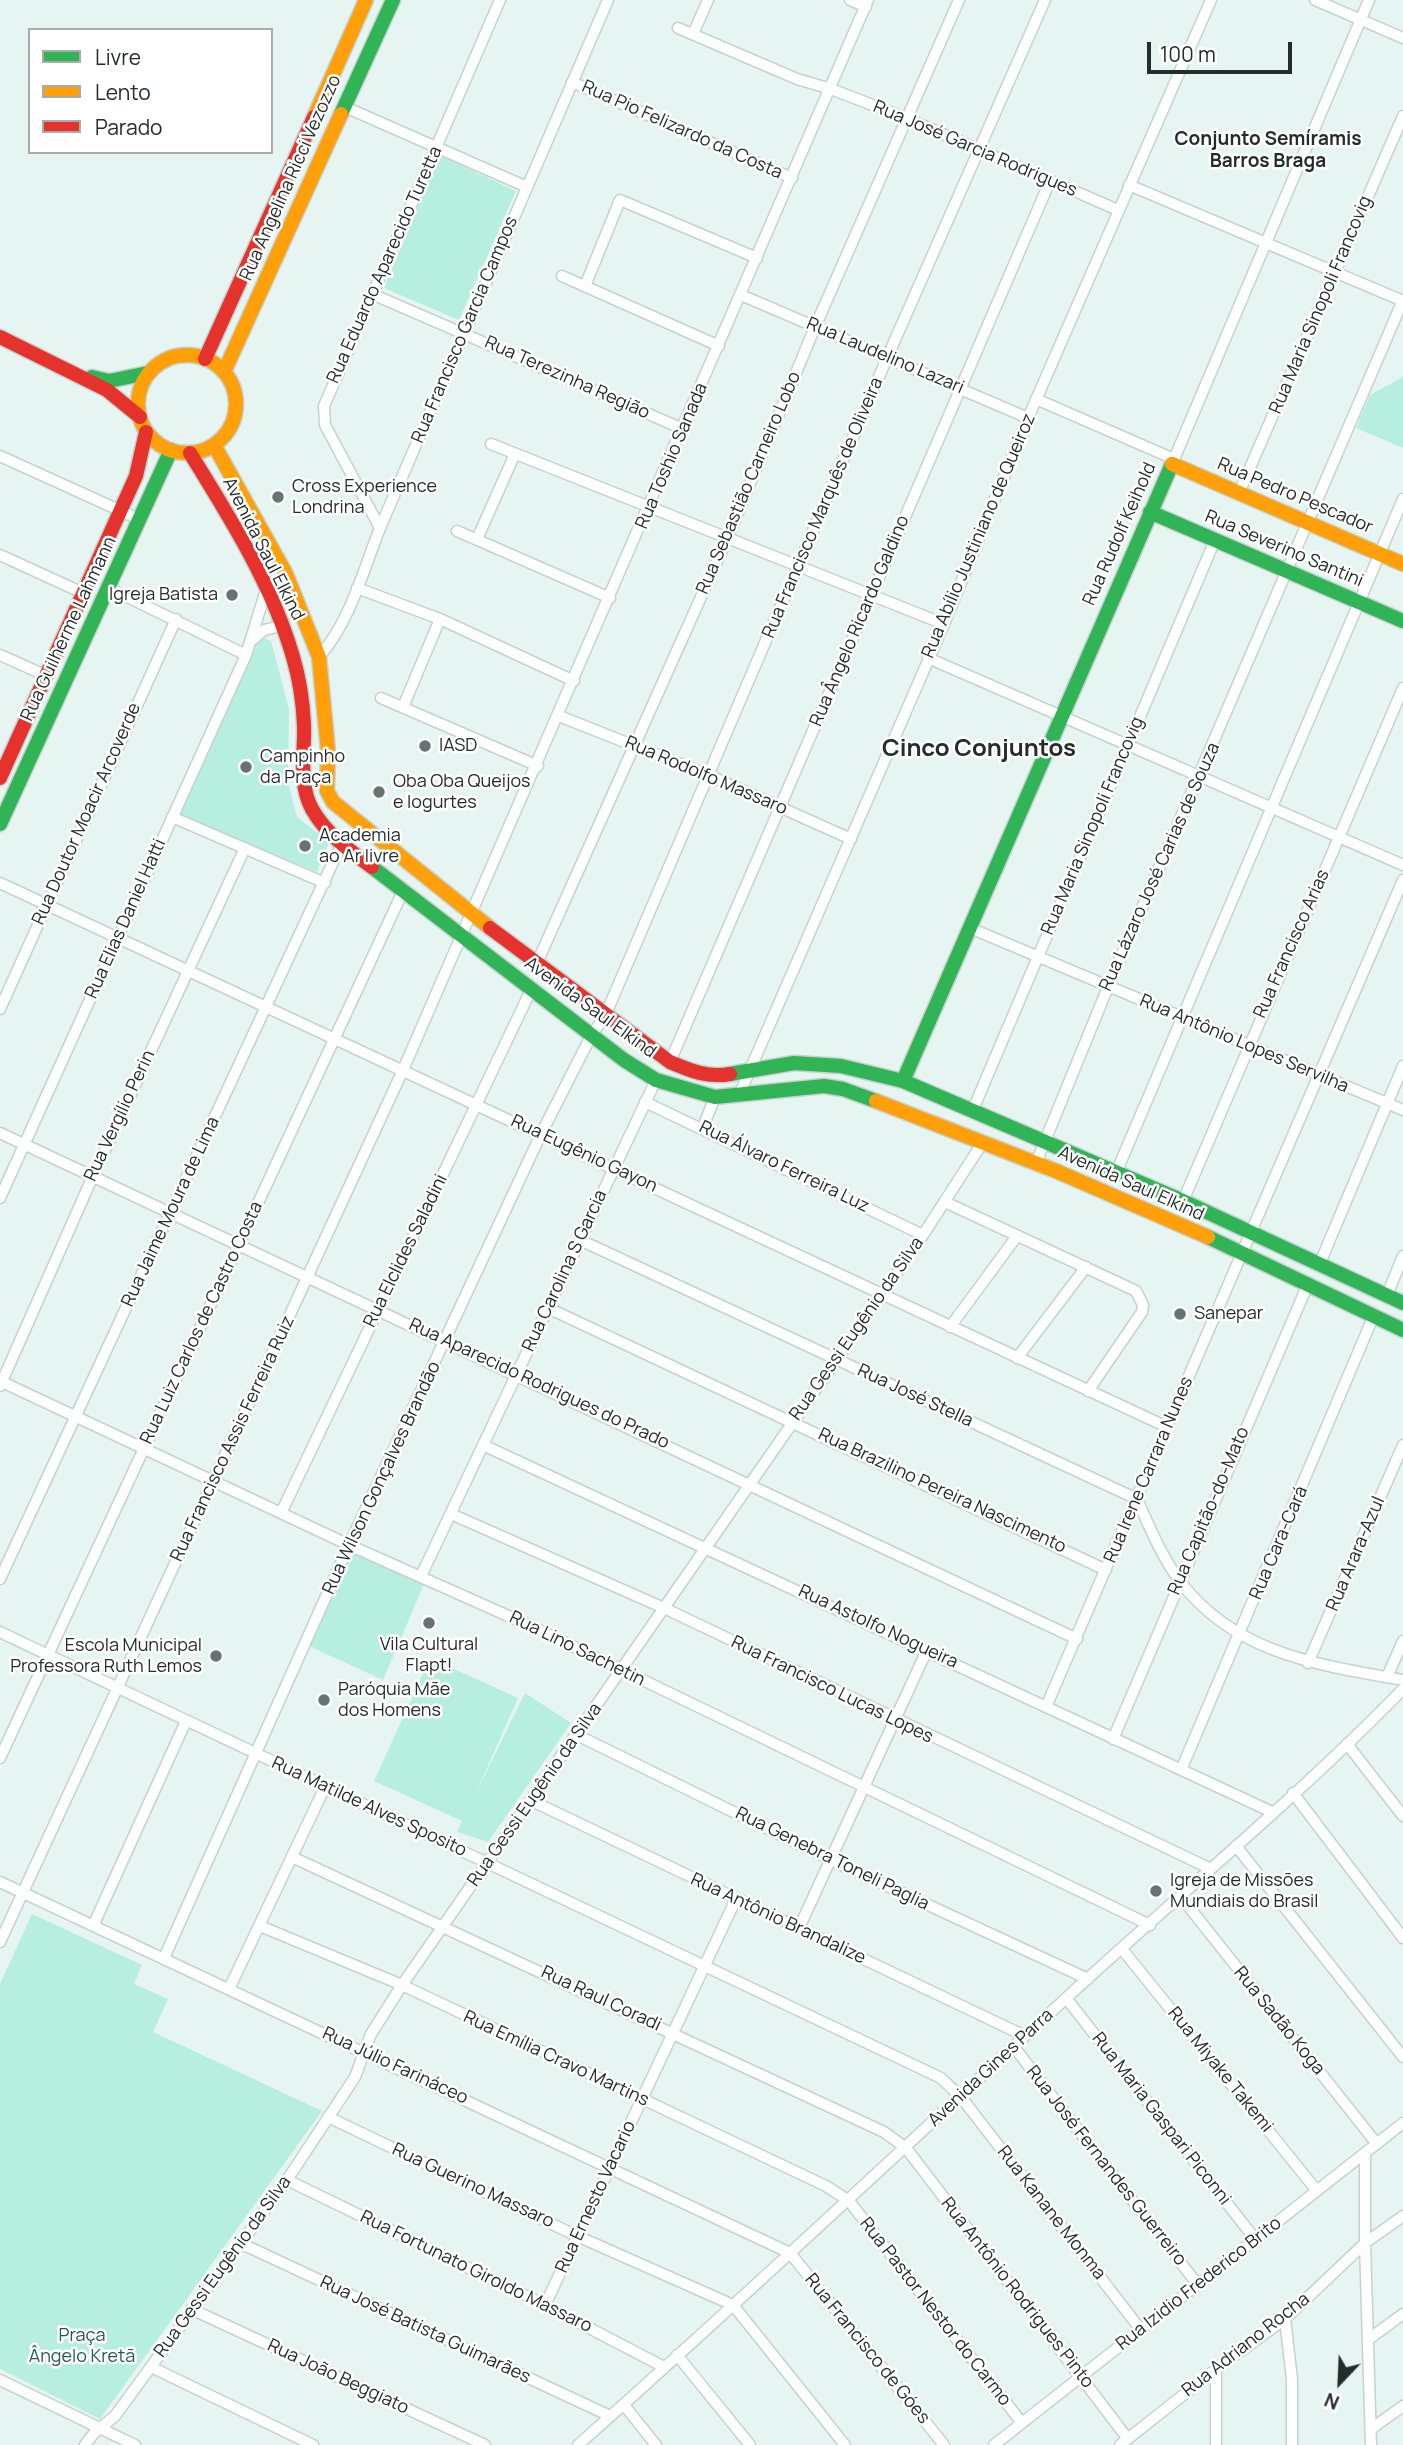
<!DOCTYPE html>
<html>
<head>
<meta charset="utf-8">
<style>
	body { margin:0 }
	#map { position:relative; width:1403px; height:2445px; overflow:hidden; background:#e6f5f1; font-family:Manrope,sans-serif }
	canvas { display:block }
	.legend { position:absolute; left:28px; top:28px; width:245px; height:126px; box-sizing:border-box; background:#fff; border:2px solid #a7abaa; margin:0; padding:9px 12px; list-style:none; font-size:21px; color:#232d2a }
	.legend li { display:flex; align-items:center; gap:14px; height:35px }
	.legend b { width:35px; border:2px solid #a7abaa }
	.north { position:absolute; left:1305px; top:2347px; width:70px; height:70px; -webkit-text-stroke:5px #fff; paint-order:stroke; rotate:203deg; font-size:19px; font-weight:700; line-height:28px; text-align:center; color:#232d2a }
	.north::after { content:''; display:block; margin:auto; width:24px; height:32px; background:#232d2a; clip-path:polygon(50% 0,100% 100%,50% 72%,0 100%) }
	.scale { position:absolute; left:1147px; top:42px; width:145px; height:32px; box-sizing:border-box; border:4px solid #232d2a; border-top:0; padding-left:9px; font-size:21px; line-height:24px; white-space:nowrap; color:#232d2a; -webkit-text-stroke:5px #fff; paint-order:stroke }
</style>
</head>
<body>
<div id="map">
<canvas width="1403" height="2445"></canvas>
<ul class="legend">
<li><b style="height:9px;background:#30b455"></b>Livre</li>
<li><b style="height:9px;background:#ff9f0a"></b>Lento</li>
<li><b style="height:9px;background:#e5322d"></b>Parado</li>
</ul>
<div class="north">N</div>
<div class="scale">100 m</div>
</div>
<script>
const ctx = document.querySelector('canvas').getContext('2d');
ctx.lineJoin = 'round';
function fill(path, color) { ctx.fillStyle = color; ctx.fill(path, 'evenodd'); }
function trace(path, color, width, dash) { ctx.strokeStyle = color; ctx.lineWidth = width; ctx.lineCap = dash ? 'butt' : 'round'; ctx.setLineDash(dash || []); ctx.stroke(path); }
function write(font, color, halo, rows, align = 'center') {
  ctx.font = font + ' Manrope,sans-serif'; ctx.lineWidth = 5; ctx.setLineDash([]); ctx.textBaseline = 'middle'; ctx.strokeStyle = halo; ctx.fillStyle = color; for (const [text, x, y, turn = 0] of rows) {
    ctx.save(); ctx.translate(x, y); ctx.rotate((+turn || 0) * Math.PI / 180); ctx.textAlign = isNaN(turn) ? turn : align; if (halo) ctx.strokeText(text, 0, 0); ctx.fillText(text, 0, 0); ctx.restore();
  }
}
const green = new Path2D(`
	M439 155 516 191 459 320 384 288Z
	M1403 377V448L1356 428 1370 395Z
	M260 636 271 641 289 709 288 782 297 817 329 842 317 872 179 814Z
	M362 1553 424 1584 383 1680 309 1646 354 1554Z
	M430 1658 518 1698 475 1795 525 1693 571 1723 488 1842 457 1832 462 1821 374 1781Z
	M32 1914 142 1965 134 1984 168 1999 153 2032 322 2111 100 2419 0 2369V1984Z`);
const street = new Path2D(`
	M850 0 866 7
	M1315 0 1403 38
	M678 28 797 79 831 89 906 118 1118 210
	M693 34 708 0
	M572 82 792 178
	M345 107 527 187
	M1129 185 1403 301
	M562 276 719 346
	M585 286 620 200 757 258
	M372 294 683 429
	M741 295 1028 418
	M1036 399 1174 459
	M491 444 944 624
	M0 456 141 520
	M1172 464 1369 0
	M1239 493 1403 116
	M380 528 325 425 324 406 500 0
	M457 531 610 598
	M477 539 514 456
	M0 555 83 593
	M109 588 246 655
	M357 588 440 619 574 681
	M251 641 264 630 281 626
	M0 655 47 676
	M319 657C350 622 363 571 380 528L608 0
	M928 658 1403 865
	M381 698 538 766
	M403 707 440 619
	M559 716 708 775 851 839
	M172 817 325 883
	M0 883 1167 1427
	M970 928 1403 1110
	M536 965 727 539 815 327 959 0
	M0 1009 176 619
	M670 1062 1050 181
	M739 1095 944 624 1028 418 1211 0
	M645 1102 923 1235
	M972 1112 1215 540
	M703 1127 715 1097
	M0 1133 1077 1639
	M1036 1163 1108 987 1403 300
	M1116 1173 1403 499
	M0 1198 246 655 266 590
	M1183 1201 1403 688
	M945 1202 1136 1291 1143 1305 1142 1312 1088 1391
	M580 1240 1137 1499
	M1320 1263 1403 1066
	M1387 1295 1403 1256
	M548 1308 1106 1570
	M950 1327 1017 1236
	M1017 1358 1086 1267
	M0 1381 349 1545 533 1627 1150 1925
	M0 1386 93 1176 245 848
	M483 1445 1272 1812
	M1137 1499C1149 1526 1161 1555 1179 1580 1234 1654 1319 1665 1403 1680
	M281 1513 531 990
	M451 1514 664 1608 1211 1869
	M421 1576 656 1080
	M0 1579 341 845
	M0 1632 941 2078 961 2097 1141 2330
	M1308 1663 1403 1445
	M1387 1677 1403 1641
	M1046 1707 1403 880
	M577 1735 831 1860 1088 1979
	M1113 1739 1308 1284
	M1347 1744 1403 1816
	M0 1758 404 889
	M1181 1770 1374 1315
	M1293 1793 1403 1938
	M532 1801 1025 2036
	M1236 1846 1403 2057
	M292 1857 884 2132 906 2148 1128 2439
	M0 1882 790 2253 944 2445
	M1181 1897 1377 2144
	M93 1926 186 1721
	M260 1926 402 1985 826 2186 849 2201 1022 2423
	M799 1928 927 1650
	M0 1942 403 1070 868 0
	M1122 1949 1317 2191
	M164 1958 349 1545 541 1134 591 1036 605 1016 887 358 1045 0
	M229 1989 325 1787
	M1066 1998 1255 2239
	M1014 2047 1198 2285
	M328 2117 577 2236 733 2305 845 2445
	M1365 2153V2243L1371 2445
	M287 2180 545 2305 664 2367
	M240 2243 610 2416
	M545 2305 736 1899
	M191 2309 485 2445
	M1285 2319 1292 2379V2445
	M1369 2339 1403 2314
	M677 2355 750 2445
	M151 2367 313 2445
	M1216 2369V2445
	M0 2380 135 2445
	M624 2405 656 2445
	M1371 2429 1403 2406
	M85 2445 94 2433 115 2416 287 2180 355 2077 371 2034 402 1985 923 1235 983 1142
	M578 2445C742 2300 902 2149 1063 2001 1176 1897 1296 1799 1403 1689
	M994 2445 1403 2123
	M1120 2445 1216 2369 1285 2319 1365 2243 1403 2216`);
const fast = new Path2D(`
	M341 114 393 0
	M92 377 109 381 148 373
	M1150 512 1403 621
	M0 824 171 450
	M372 867 624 1060 656 1080 715 1097 824 1086 843 1089 876 1101
	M730 1074 794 1063 841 1066 903 1081 1183 1201 1403 1303
	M903 1081 1172 464
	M1208 1237 1403 1330`);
const slow = new Path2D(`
	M314 117 366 0
	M138 404a49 49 0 1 1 98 0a49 49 0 1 1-98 0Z
	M224 372 341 114
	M214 445 286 574 319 657 328 751 327 791 333 802 490 928
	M1172 464 1403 564
	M876 1101 1056 1171 1208 1237`);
const jam = new Path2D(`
	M0 337 107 390 140 417
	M205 359 314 117
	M190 453C229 516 272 584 293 657 299 677 303 703 304 725 305 751 298 784 312 809 326 834 350 851 372 867
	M0 778 136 476 146 432
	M490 928 670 1062C691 1071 708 1078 730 1074`);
const markers = [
	[278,497,7,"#677370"],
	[232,595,7,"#677370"],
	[425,746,7,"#677370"],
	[246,767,7,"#677370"],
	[379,792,7,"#677370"],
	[305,846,7,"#677370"],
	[1180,1314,7,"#677370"],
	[429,1623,7,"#677370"],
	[216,1656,7,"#677370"],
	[324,1700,7,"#677370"],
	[1156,1891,7,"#677370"]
];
const streetNames = [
	["Rua Pio Felizardo da Costa",682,130,24],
	["Rua José Garcia Rodrigues",975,149,23],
	["Rua Angelina Ricci Vezozzo",291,178,-66],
	["Rua Eduardo Aparecido Turetta",385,265,-66],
	["Rua Maria Sinopoli Francovig",1321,305,-67],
	["Rua Francisco Garcia Campos",465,330,-67],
	["Rua Laudelino Lazari",885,356,23],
	["Rua Terezinha Região",567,378,24],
	["Rua Toshio Sanada",672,456,-67],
	["Rua Sebastião Carneiro Lobo",749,483,-67],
	["Rua Pedro Pescador",1295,496,23],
	["Rua Francisco Marquês de Oliveira",823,508,-67],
	["Rua Rudolf Keihold",1120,534,-66],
	["Rua Abílio Justiniano de Queiroz",979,536,-67],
	["Avenida Saul Elkind",263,549,63],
	["Rua Severino Santini",1284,549,23],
	["Rua Ângelo Ricardo Galdino",860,621,-67],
	["Rua Guilherme Lahmann",69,629,-65],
	["Rua Rodolfo Massaro",706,776,23],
	["Rua Doutor Moacir Arcoverde",87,814,-66],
	["Rua Maria Sinopoli Francovig",1093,826,-67],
	["Rua Lázaro José Carias de Souza",1160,867,-66],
	["Rua Elias Daniel Hatti",126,919,-66],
	["Rua Francisco Arias",1292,944,-66],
	["Avenida Saul Elkind",590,1008,36],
	["Rua Antônio Lopes Servilha",1244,1044,23],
	["Rua Vergílio Perin",120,1116,-65],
	["Rua Eugênio Gayon",584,1154,25],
	["Rua Álvaro Ferreira Luz",784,1167,26],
	["Avenida Saul Elkind",1131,1184,24],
	["Rua Jaime Moura de Lima",171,1212,-65],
	["Rua Elclides Saladini",406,1251,-64],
	["Rua Carolina S Garcia",565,1271,-65],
	["Rua Luiz Carlos de Castro Costa",202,1323,-65],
	["Rua Gessi Eugênio da Silva",857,1329,-55],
	["Rua Aparecido Rodrigues do Prado",539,1384,25],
	["Rua José Stella",915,1396,25],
	["Rua Francisco Assis Ferreira Ruiz",233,1439,-65],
	["Rua Irene Carrara Nunes",1149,1470,-67],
	["Rua Wilson Gonçalves Brandão",382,1478,-65],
	["Rua Brazilino Pereira Nascimento",942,1491,25],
	["Rua Capitão-do-Mato",1209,1511,-67],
	["Rua Cara-Cará",1279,1543,-67],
	["Rua Arara-Azul",1356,1554,-67],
	["Rua Astolfo Nogueira",878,1627,25],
	["Rua Lino Sachetin",577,1649,26],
	["Rua Francisco Lucas Lopes",832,1690,26],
	["Rua Gessi Eugênio da Silva",535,1795,-55],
	["Rua Matilde Alves Sposito",369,1807,25],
	["Rua Genebra Toneli Paglia",832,1859,26],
	["Rua Antônio Brandalize",778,1919,25],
	["Rua Raul Coradi",601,1999,25],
	["Rua Sadão Koga",1279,2021,51],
	["Rua Emília Cravo Martins",556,2059,25],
	["Rua Júlio Farináceo",395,2066,25],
	["Avenida Gines Parra",991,2068,-43],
	["Rua Miyake Takemi",1220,2070,51],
	["Rua Maria Gaspari Piconni",1161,2119,52],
	["Rua José Fernandes Guerreiro",1106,2166,52],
	["Rua Guerino Massaro",473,2186,25],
	["Rua Ernesto Vacario",596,2197,-65],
	["Rua Kanane Monma",1051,2213,52],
	["Rua Gessi Eugênio da Silva",223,2267,-54],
	["Rua Fortunato Giroldo Massaro",476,2272,26],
	["Rua Izidio Frederico Brito",1199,2284,-38],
	["Rua Antônio Rodrigues Pinto",1017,2293,52],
	["Rua Pastor Nestor do Carmo",935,2312,52],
	["Rua José Batista Guimarães",425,2330,25],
	["Rua Adriano Rocha",1246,2345,-38],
	["Rua Francisco de Góes",867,2349,51],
	["Rua João Beggiato",338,2377,25]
];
const poiNames = [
	["Cross Experience",292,487],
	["Londrina",292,508],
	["Igreja Batista",218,595,"right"],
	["IASD",439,746],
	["Campinho",260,757],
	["da Praça",260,778],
	["Oba Oba Queijos",393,782],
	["e Iogurtes",393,803],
	["Academia",319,836],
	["ao Ar livre",319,857],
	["Sanepar",1194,1314],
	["Vila Cultural",429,1645,"center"],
	["Flapt!",429,1666,"center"],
	["Escola Municipal",202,1646,"right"],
	["Professora Ruth Lemos",202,1667,"right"],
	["Paróquia Mãe",338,1690],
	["dos Homens",338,1711],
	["Igreja de Missões",1170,1881],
	["Mundiais do Brasil",1170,1902]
];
const parkNames = [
	["Praça",82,2336],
	["Ângelo Kretã",82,2357]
];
const neighbourhoodNames = [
	["Conjunto Semíramis",1268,140],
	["Barros Braga",1268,162]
];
const districtNames = [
	["Cinco Conjuntos",979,749]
];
fill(green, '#b6eee0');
trace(street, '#c6d2ce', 13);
trace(fast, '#c6d2ce', 17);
trace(slow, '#c6d2ce', 17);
trace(jam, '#c6d2ce', 17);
trace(street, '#fbfefd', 10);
trace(fast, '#30b455', 14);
trace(slow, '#ff9f0a', 14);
trace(jam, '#e5322d', 14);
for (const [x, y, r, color] of markers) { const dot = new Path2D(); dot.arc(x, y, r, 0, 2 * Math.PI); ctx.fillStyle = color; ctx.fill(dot); trace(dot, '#fff', 2.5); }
write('18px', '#232d2a', '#fff', streetNames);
write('18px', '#232d2a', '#fff', poiNames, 'left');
write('18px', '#285a4f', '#fff', parkNames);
write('bold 19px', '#232d2a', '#fff', neighbourhoodNames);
write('bold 24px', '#232d2a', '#fff', districtNames);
</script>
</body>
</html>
